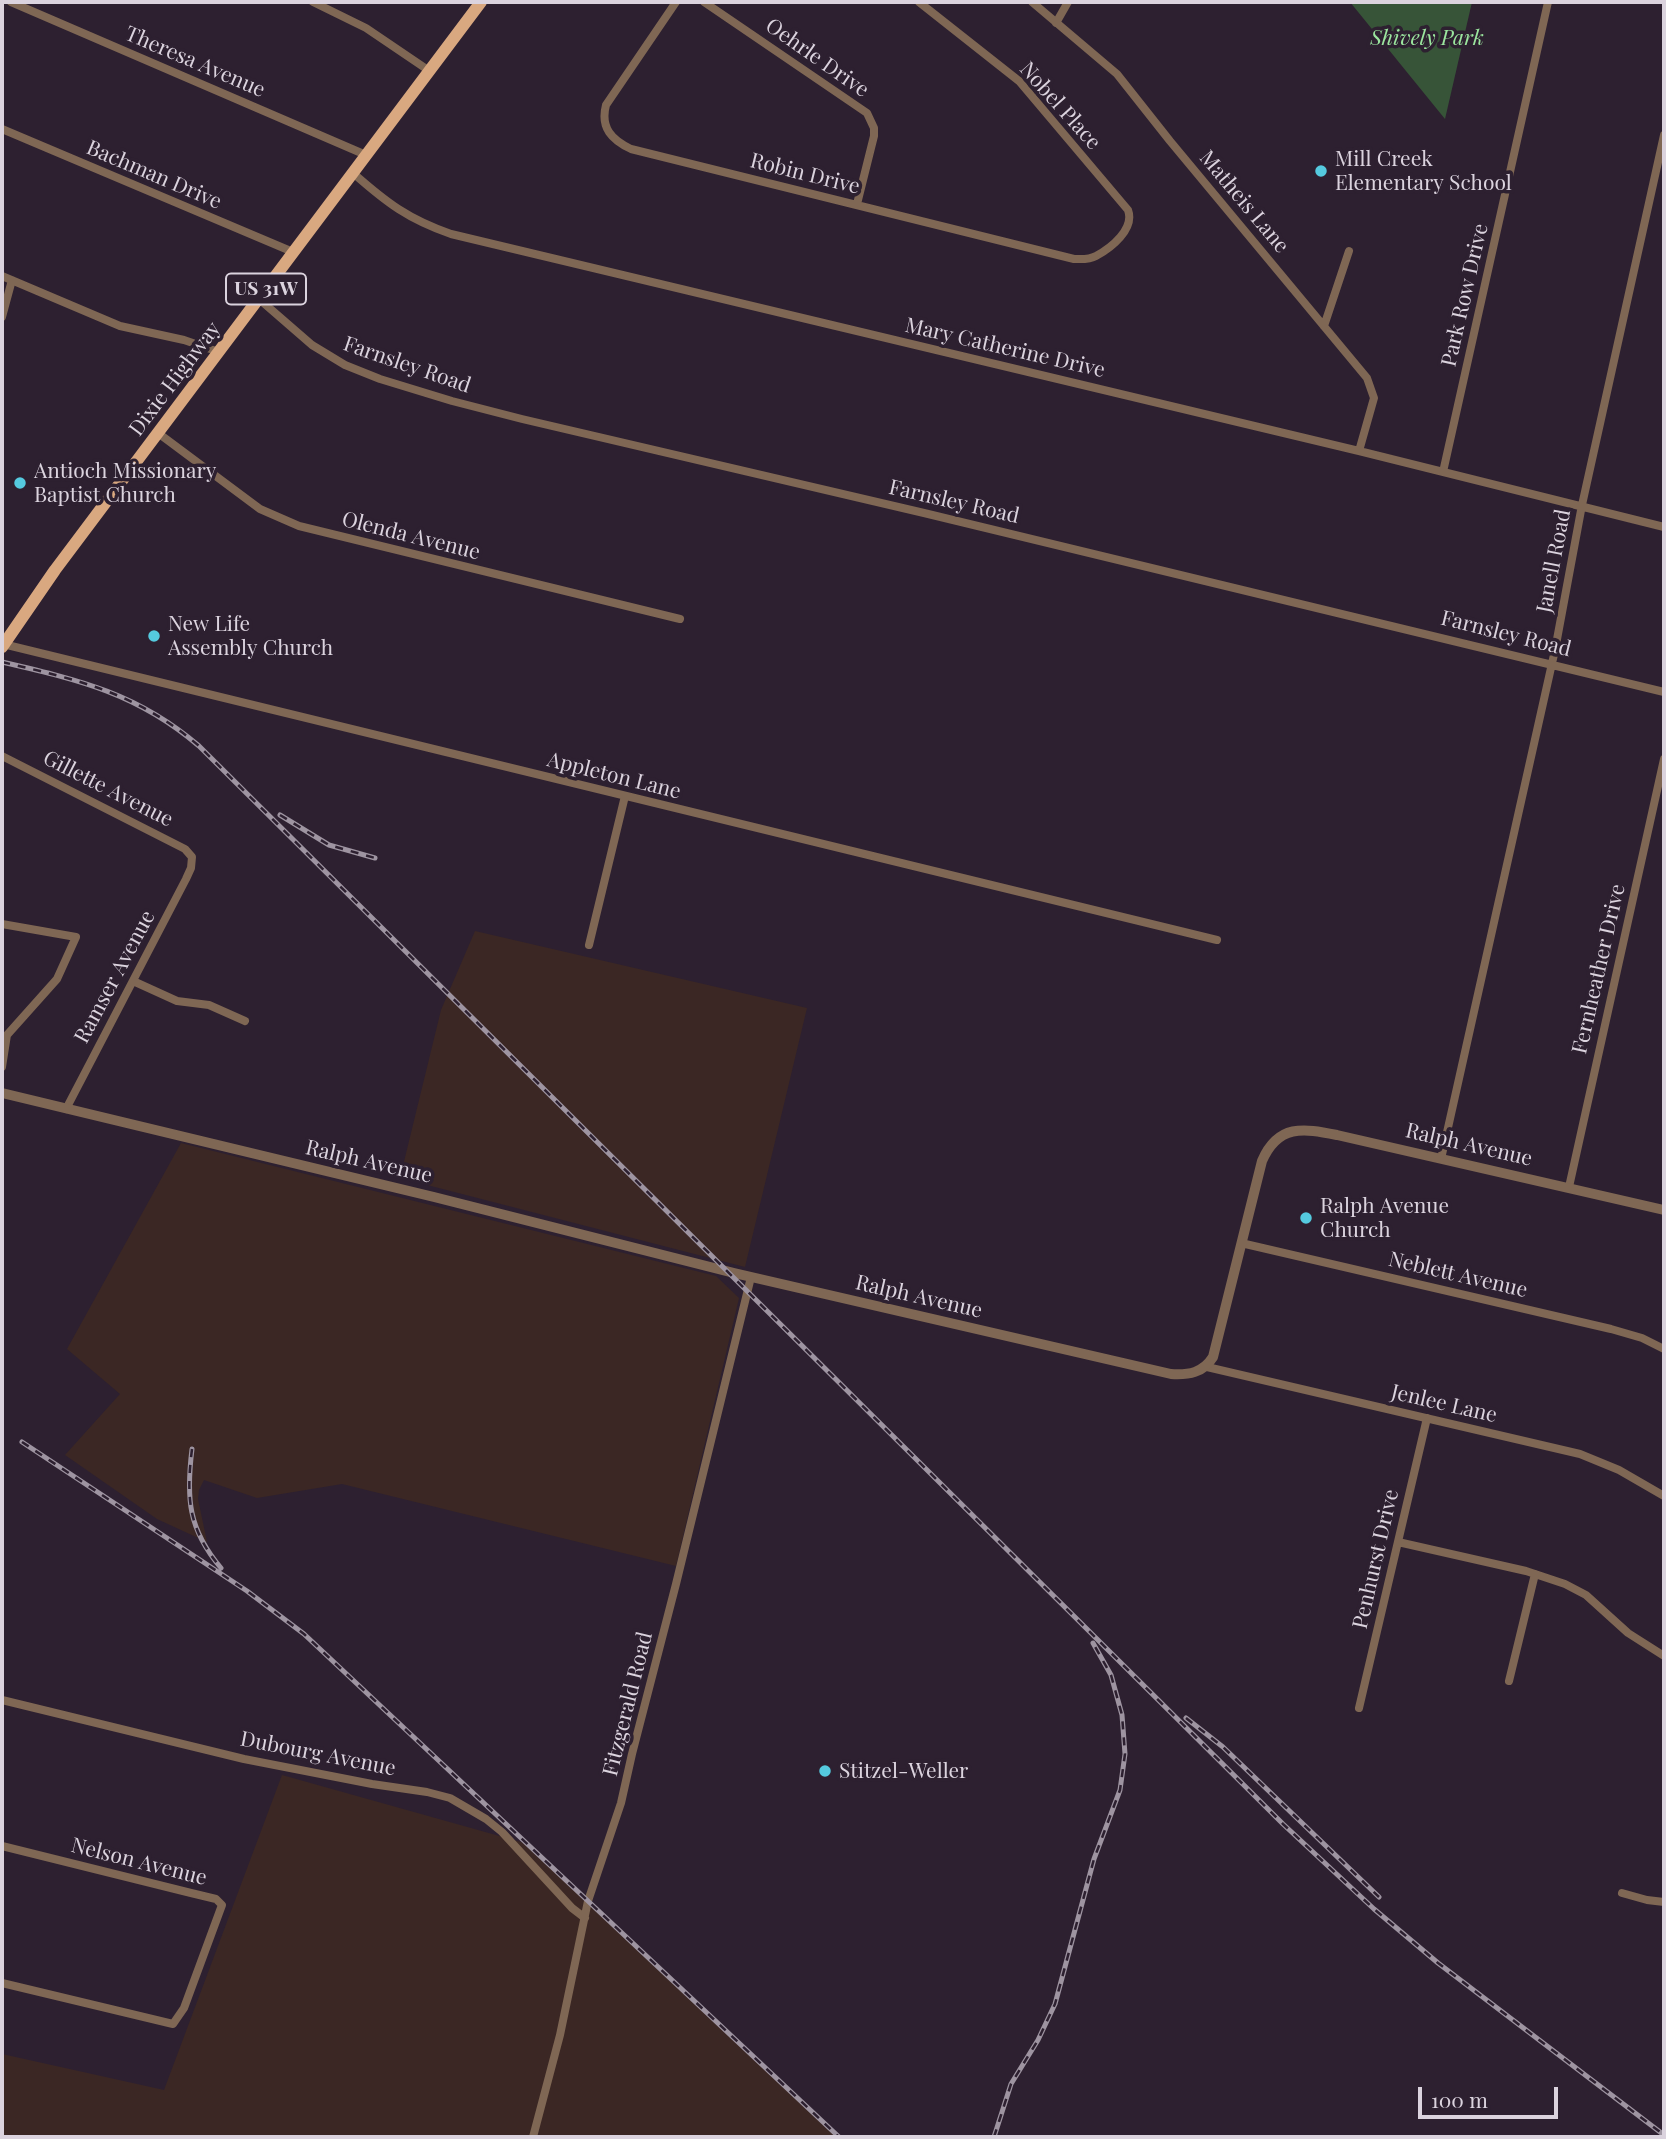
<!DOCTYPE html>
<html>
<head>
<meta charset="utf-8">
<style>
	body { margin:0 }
	#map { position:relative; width:1666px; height:2139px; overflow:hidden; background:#2d2030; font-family:"Playfair Display",serif }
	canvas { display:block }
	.frame { position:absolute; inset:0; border:4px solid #dbd3de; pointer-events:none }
	.scale { position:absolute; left:1418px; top:2087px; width:140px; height:32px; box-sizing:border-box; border:4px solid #dbd3de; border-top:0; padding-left:9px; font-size:21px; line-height:24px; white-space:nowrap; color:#dbd3de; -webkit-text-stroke:5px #2d2030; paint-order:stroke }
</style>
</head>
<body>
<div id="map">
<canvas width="1666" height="2139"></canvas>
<div class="frame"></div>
<div class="scale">100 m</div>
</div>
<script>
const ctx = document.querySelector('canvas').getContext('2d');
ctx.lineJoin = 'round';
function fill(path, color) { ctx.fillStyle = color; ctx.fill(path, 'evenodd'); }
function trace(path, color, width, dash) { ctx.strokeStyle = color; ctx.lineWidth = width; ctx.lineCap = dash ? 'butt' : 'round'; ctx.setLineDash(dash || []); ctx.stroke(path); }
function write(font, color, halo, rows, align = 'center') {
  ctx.font = font + ' "Playfair Display",serif'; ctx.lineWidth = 7; ctx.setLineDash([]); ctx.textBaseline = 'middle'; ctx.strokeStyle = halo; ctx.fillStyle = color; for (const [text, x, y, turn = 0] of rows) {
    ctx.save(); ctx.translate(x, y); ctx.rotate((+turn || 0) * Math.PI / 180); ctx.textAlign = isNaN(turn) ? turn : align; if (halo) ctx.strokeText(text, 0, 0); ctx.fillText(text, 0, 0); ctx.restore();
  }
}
const industrial = new Path2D(`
	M475 931 807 1008 745 1267 400 1178 441 1010Z
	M181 1143 716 1276 739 1298 676 1566 342 1484 257 1498 204 1480 199 1490 198 1499 207 1542 157 1519 65 1455 120 1394 67 1349Z
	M282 1775 528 1844 839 2137H2V2054L164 2090Z`);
const green = new Path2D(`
	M1350 2H1472L1445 119Z`);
const minor = new Path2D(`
	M11 2 366 155
	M313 2 366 28 428 70
	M676 2 606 105C600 128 612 140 631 149L1074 259C1081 259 1089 260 1096 256 1111 248 1135 229 1128 210L1019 81 919 2
	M704 2 867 113 874 128V136L857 204
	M1032 2 1117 74 1170 141 1367 378 1374 398 1359 451
	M1056 23 1068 2
	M2 129 293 252
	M353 173C387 203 408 219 451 234L1359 451 1664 527
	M2 276 120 326 184 340 219 352
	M259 299 312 345 345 365 380 379 452 401 522 419 924 513 1664 692
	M2 317 12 280
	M1324 326 1349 251
	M158 433 260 509 299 526 680 619
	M1443 472 1548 2
	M3 644 1217 940
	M2 756 185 849 192 857 191 868 186 879 66 1109
	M2 924 76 937 57 979 7 1035 2 1067
	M589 945 625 796
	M133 981 177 1001 209 1005 245 1021
	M1441 1159 1555 650 1582 505 1664 135
	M1569 1187 1664 759
	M1241 1243 1611 1329 1642 1338 1664 1349
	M1207 1367 1580 1454 1619 1470 1664 1496
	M1398 1542 1526 1571 1565 1584 1586 1595 1628 1633 1664 1656
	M1509 1681 1535 1574
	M2 1700 244 1759 372 1784 427 1792 450 1798 486 1819 502 1832 572 1908 585 1918
	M1359 1708 1427 1418
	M2 1846 191 1893 216 1899 222 1905 184 2008 173 2024 2 1983
	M1622 1893 1647 1900 1664 1902
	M533 2137 560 2035 588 1901 621 1803 632 1754 676 1584 751 1277`);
const tertiary = new Path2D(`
	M2 1093 434 1197 734 1273 1171 1374C1189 1375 1203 1373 1213 1357L1262 1161C1278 1124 1303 1128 1337 1135L1664 1210`);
const primary = new Path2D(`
	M2 647 55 570 481 2`);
const rail = new Path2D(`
	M2 662C79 680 137 693 199 746L1283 1824 1374 1909 1438 1963 1664 2135
	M280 815 329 845 375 858
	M22 1442 247 1591 304 1634 839 2137
	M192 1449C186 1498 188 1529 221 1568
	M1186 1718 1223 1747 1379 1897
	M994 2137 1011 2084 1038 2040 1055 2004 1094 1859 1120 1790 1125 1754 1122 1715 1111 1675 1093 1643`);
const markers = [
	[1321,171,7,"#55cadf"],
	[20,483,7,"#55cadf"],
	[154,636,7,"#55cadf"],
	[1306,1218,7,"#55cadf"],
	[825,1771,7,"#55cadf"]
];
const shields = [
	[266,289,80]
];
const shieldNames = [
	["US 31W",266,289]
];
const parkNames = [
	["Shively Park",1427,38]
];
const streetNames = [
	["Oehrle Drive",817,58,35],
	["Theresa Avenue",195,62,23],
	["Nobel Place",1060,106,48],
	["Robin Drive",805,174,14],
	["Bachman Drive",154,175,23],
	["Matheis Lane",1244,202,50],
	["Park Row Drive",1465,295,-77],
	["Mary Catherine Drive",1005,348,13],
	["Farnsley Road",407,365,19],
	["Dixie Highway",175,379,-53],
	["Farnsley Road",954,502,13],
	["Olenda Avenue",411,536,14],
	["Janell Road",1554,561,-79],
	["Farnsley Road",1506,634,14],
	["Appleton Lane",614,776,14],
	["Gillette Avenue",108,789,27],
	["Fernheather Drive",1599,969,-77],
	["Ramser Avenue",115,977,-62],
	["Ralph Avenue",1469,1145,13],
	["Ralph Avenue",369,1162,13],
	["Neblett Avenue",1458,1275,13],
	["Ralph Avenue",919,1297,13],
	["Jenlee Lane",1444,1404,13],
	["Penhurst Drive",1376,1559,-77],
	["Fitzgerald Road",628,1704,-76],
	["Dubourg Avenue",318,1754,11],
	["Nelson Avenue",139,1862,14]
];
const poiNames = [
	["Mill Creek",1335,159],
	["Elementary School",1335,183],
	["Antioch Missionary",34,471],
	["Baptist Church",34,495],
	["New Life",168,624],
	["Assembly Church",168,648],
	["Ralph Avenue",1320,1206],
	["Church",1320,1230],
	["Stitzel-Weller",839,1771]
];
fill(industrial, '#3b2724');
fill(green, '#375438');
trace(minor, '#7f6754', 8);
trace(tertiary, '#7f6754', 10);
trace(primary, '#d9a880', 12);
trace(rail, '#9e94a1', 5);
trace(rail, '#2d2030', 2.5, [8]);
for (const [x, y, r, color] of markers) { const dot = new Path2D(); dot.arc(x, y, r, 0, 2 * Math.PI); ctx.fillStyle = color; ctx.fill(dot); trace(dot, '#2d2030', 2.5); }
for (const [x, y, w] of shields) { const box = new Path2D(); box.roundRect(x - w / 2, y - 15.5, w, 31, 5); ctx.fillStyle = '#2d2030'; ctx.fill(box); trace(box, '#dbd3de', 2); }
write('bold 19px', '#dbd3de', null, shieldNames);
write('italic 21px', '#9be59e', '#2d2030', parkNames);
write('21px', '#dbd3de', '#2d2030', streetNames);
write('21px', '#dbd3de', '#2d2030', poiNames, 'left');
</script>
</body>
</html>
